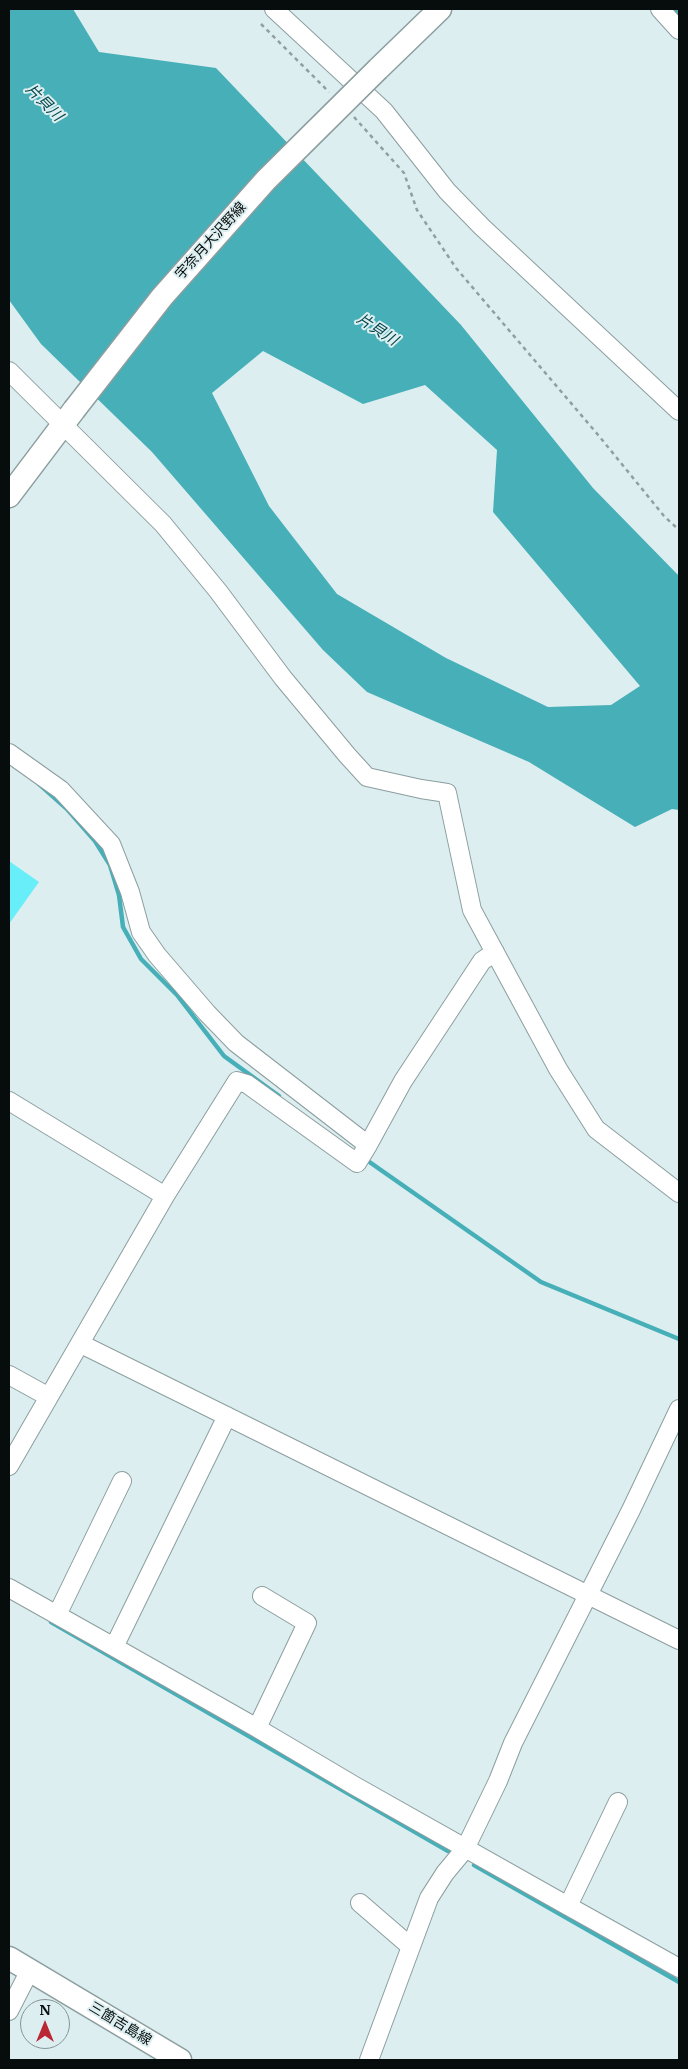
<!DOCTYPE html>
<html>
<head>
<meta charset="utf-8">
<style>
	body { margin:0 }
	#map { position:relative; width:688px; height:2069px; overflow:hidden; background:#dceef0; font-family:Merriweather,serif }
	canvas { display:block }
	.frame { position:absolute; inset:0; border:10px solid #070d0d; pointer-events:none }
	.north { position:absolute; left:20px; top:1999px; width:50px; height:50px; box-sizing:border-box; background:#dceef0; border:1px solid #879495; border-radius:50%; rotate:0deg; font-size:14px; font-weight:700; line-height:20px; text-align:center; color:#070d0d }
	.north::after { content:''; display:block; margin:auto; width:18px; height:22px; background:#b92834; clip-path:polygon(50% 0,100% 100%,50% 72%,0 100%) }
</style>
</head>
<body>
<div id="map">
<canvas width="688" height="2069"></canvas>
<div class="frame"></div>
<div class="north">N</div>
</div>
<script>
const ctx = document.querySelector('canvas').getContext('2d');
ctx.lineJoin = 'round';
function fill(path, color) { ctx.fillStyle = color; ctx.fill(path, 'evenodd'); }
function trace(path, color, width, dash) { ctx.strokeStyle = color; ctx.lineWidth = width; ctx.lineCap = dash ? 'butt' : 'round'; ctx.setLineDash(dash || []); ctx.stroke(path); }
function write(font, color, halo, rows, align = 'center') {
  ctx.font = font + ' Merriweather,"Noto Sans JP",serif'; ctx.lineWidth = 4; ctx.setLineDash([]); ctx.textBaseline = 'middle'; ctx.strokeStyle = halo; ctx.fillStyle = color; for (const [text, x, y, turn = 0] of rows) {
    ctx.save(); ctx.translate(x, y); ctx.rotate((+turn || 0) * Math.PI / 180); ctx.textAlign = isNaN(turn) ? turn : align; if (halo) ctx.strokeText(text, 0, 0); ctx.fillText(text, 0, 0); ctx.restore();
  }
}
const green = new Path2D(`
	M9 861 39 882 9 924Z`);
const water = new Path2D(`
	M9 9H73L99 52 216 68 461 325 593 488 679 576V810L672 809 635 827 529 762 367 692 323 650 152 452 41 344 9 300ZM263 351 363 404 425 385 497 450 493 512 640 686 611 705 548 707 446 658 337 594 269 506 212 393Z`);
const stream = new Path2D(`
	M675 9 679 13
	M39 784 67 809 95 841 110 865 119 895 123 927 141 959 177 995 224 1056 279 1096
	M368 1161 541 1282 679 1339
	M51 1622 448 1851
	M474 1865 679 1982`);
const path = new Path2D(`
	M261 24 329 92
	M354 117 404 173 417 210 456 268 599 436 664 516 679 530`);
const minor = new Path2D(`
	M274 9 384 111 447 191 482 227 679 411
	M660 9 679 30
	M9 371 163 524 218 591 283 678 347 755 367 777 421 789 447 793 472 910 558 1069 596 1129 679 1193
	M9 753 61 790 111 844 130 892 141 932 157 955 207 1013 236 1043 368 1145 403 1081 482 961 495 952
	M9 1101 165 1196
	M81 1344 679 1640
	M9 1375 49 1397
	M9 1466 165 1196 237 1081 247 1084 357 1163 368 1145
	M9 1588 57 1615 122 1481
	M57 1615 114 1647 227 1416
	M114 1647 257 1728 307 1623 262 1596
	M257 1728 355 1786 568 1906 618 1802
	M360 1903 411 1947
	M568 1906 679 1968
	M9 2011 30 1970
	M369 2060 429 1898 445 1873 465 1849 498 1781 513 1743 631 1510 679 1409`);
const major = new Path2D(`
	M378 69 440 9
	M9 496 74 410
	M9 1958 180 2060`);
const majorBridge = new Path2D(`
	M74 410 162 297 266 180 378 69`);
const streetNames = [
	["宇奈月大沢野線",211,241,-48],
	["三箇吉島線",120,2024,31]
];
const waterNames = [
	["片貝川",44,103,45],
	["片貝川",377,330,33]
];
fill(green, '#67eef9');
fill(water, '#46afb7');
trace(stream, '#46afb7', 4.5);
trace(minor, '#8c9e9f', 20);
trace(major, '#8c9e9f', 25);
trace(path, '#929fa1', 2.5, [4, 4]);
trace(minor, '#fff', 18);
trace(major, '#fff', 22);
trace(majorBridge, '#8c9e9f', 25, []);
trace(majorBridge, '#fff', 22);
write('14px', '#070d0d', '#dceef0', streetNames);
write('italic 15px', '#04464b', '#dceef0', waterNames);
</script>
</body>
</html>
